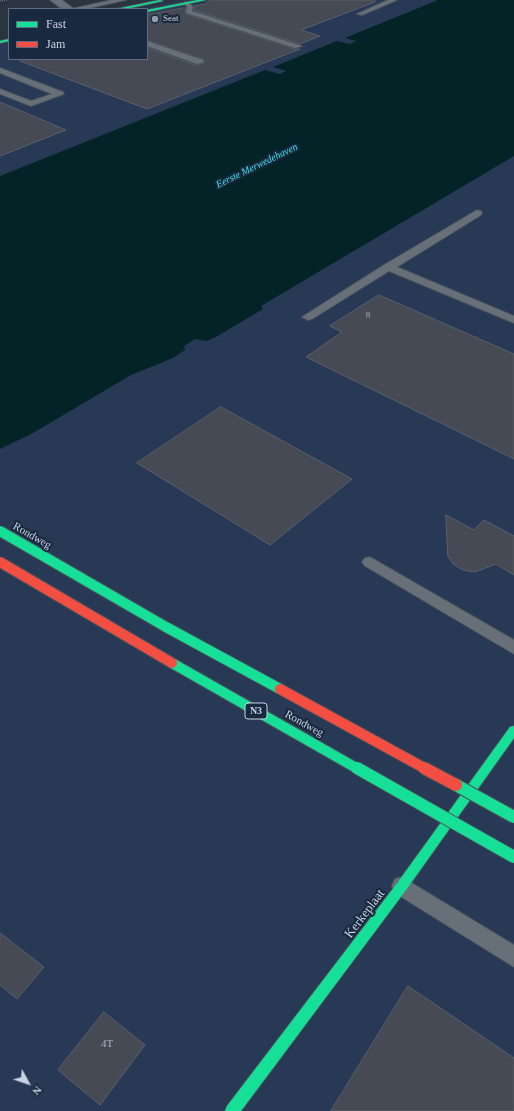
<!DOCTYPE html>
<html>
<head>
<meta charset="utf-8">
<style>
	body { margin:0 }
	#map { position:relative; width:514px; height:1111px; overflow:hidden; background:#2b3441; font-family:"Times New Roman",serif }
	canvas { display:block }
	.legend { position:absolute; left:8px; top:8px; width:140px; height:52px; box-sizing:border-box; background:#19293f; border:1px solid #606d81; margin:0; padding:5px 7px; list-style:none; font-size:12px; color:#cad4e3 }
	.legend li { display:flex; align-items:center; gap:8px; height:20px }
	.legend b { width:20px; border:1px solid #606d81 }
	.north { position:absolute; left:8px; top:1063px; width:40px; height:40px; -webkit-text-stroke:3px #19293f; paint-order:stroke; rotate:130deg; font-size:11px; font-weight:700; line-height:16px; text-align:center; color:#cad4e3 }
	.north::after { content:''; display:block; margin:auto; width:14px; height:18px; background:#cad4e3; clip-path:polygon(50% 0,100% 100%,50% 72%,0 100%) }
</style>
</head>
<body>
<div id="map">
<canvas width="514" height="1111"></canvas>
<ul class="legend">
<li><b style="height:5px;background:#16e098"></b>Fast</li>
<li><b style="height:5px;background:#f24e42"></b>Jam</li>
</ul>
<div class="north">N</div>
</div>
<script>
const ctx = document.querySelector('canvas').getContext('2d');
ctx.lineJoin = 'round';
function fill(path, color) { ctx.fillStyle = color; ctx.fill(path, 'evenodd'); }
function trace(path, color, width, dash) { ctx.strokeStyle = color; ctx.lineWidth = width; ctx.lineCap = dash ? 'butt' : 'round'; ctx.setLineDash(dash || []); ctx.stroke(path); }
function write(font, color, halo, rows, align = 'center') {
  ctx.font = font + ' "Times New Roman",serif'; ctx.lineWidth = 4; ctx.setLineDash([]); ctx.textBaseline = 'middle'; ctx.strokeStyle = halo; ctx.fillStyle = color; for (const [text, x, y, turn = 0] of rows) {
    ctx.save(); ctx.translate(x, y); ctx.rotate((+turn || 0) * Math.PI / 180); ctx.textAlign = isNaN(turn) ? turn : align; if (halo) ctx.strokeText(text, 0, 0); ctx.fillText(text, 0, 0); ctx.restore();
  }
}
const built = new Path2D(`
	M183 0H458L514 14V1111H0V44L9 41V59H147V9H134Z`);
const water = new Path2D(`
	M438 0H514V156L261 306 263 309 214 338 207 341 195 339 184 346 185 350 173 358 131 375 33 433 0 449V176L265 70 280 74 286 71 273 67 337 41 350 44 356 41 345 38Z`);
const building = new Path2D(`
	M210 0H375V2L301 30 320 36 300 44 194 10V6L205 4Z
	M185 8 186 14 295 49H300L147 109 20 61 21 59H147V48L196 65 204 63 203 59 147 40V15Z
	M0 102 66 130 0 156Z
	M379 295 514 354V459L306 357 342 332 330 326Z
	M221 407 352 479 270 545 137 463Z
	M446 515 474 530 484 520 514 536V575L496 564 475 572 463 570 453 564 448 556Z
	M0 933 44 967 17 999 0 985Z
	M408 986 514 1058V1111H331Z
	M104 1012 145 1045 100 1105 58 1070Z`);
const path = new Path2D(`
	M0 1 7 0`);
const lane = new Path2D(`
	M112 0H126L85 9H71Z
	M388 0H397L362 15 357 14Z
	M185 2H189L193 7 192 11 302 46 295 48 186 13 187 7 184 3Z
	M147 41 203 60 204 62 197 64 147 46Z
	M0 68 63 92 64 94 31 106 0 94V89L31 101 52 94 0 73Z
	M477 210 481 211 482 213 481 215 397 267 514 316V323L389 271 312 319 308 320 302 317 384 265Z
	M370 557 514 640V654L365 566 362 562 365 558Z
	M402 877 514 945V967L395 893 392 886 395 879Z`);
const street = new Path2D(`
	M50 0H62L74 9H62Z`);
const fast = new Path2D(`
	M160 0 163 1 125 9H116Z
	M198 0H206L147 12V10Z
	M9 39V41L0 43V41Z
	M514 726V738L406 890 241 1111H225L227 1106 398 882 510 727Z`);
const fastBridgeFar1 = new Path2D(`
	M0 531 166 627 280 689
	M172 663 358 769`);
const fastBridge = new Path2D(`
	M357 768 514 857
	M456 785 514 817`);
const jamBridgeFar1 = new Path2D(`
	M0 562 172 663
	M280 689 426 769`);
const jamBridge = new Path2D(`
	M424 768 456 785`);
const markers = [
	[155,19,4,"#929caa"]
];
const farPoinames = [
	["Seat",163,19]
];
const numberNames = [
	["8",368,316]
];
const farWaternames = [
	["Eerste Merwedehaven",257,166,-26]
];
const shields = [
	[256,711,22]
];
const shieldNames = [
	["N3",256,711]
];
const streetNames = [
	["Rondweg",32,536,30],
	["Rondweg",304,724,29]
];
const nearNumbernames = [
	["4T",107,1044]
];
const nearStreetnames = [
	["Kerkeplaat",365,914,-53]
];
fill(built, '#273954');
fill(water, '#042326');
fill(building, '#464a55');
trace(building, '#5b5f6b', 1);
trace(lane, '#49515b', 2);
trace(street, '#49515b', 2);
trace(fast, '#49515b', 2);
trace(path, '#666c77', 1.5, [1, 1]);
fill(lane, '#676f78');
fill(street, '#676f78');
fill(fast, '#16e098');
trace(fastBridgeFar1, '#49515b', 12, []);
trace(fastBridge, '#49515b', 14, []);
trace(jamBridgeFar1, '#49515b', 12, []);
trace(jamBridge, '#49515b', 14, []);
trace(fastBridgeFar1, '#16e098', 10);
trace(fastBridge, '#16e098', 12);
trace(jamBridgeFar1, '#f24e42', 10);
trace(jamBridge, '#f24e42', 12);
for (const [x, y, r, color] of markers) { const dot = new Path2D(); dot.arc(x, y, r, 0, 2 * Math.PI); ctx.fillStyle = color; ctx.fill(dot); trace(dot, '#19293f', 1.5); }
write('9px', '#cad4e3', '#19293f', farPoinames, 'left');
write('9px', '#a9b2c0', null, numberNames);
write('italic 10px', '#40e0e6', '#19293f', farWaternames);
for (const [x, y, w] of shields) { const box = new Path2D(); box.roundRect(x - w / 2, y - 8, w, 16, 3); ctx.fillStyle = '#19293f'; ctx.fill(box); trace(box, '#cad4e3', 1); }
write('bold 10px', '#cad4e3', null, shieldNames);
write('11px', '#cad4e3', '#19293f', streetNames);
write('11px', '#a9b2c0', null, nearNumbernames);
write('13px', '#cad4e3', '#19293f', nearStreetnames);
</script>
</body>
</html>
